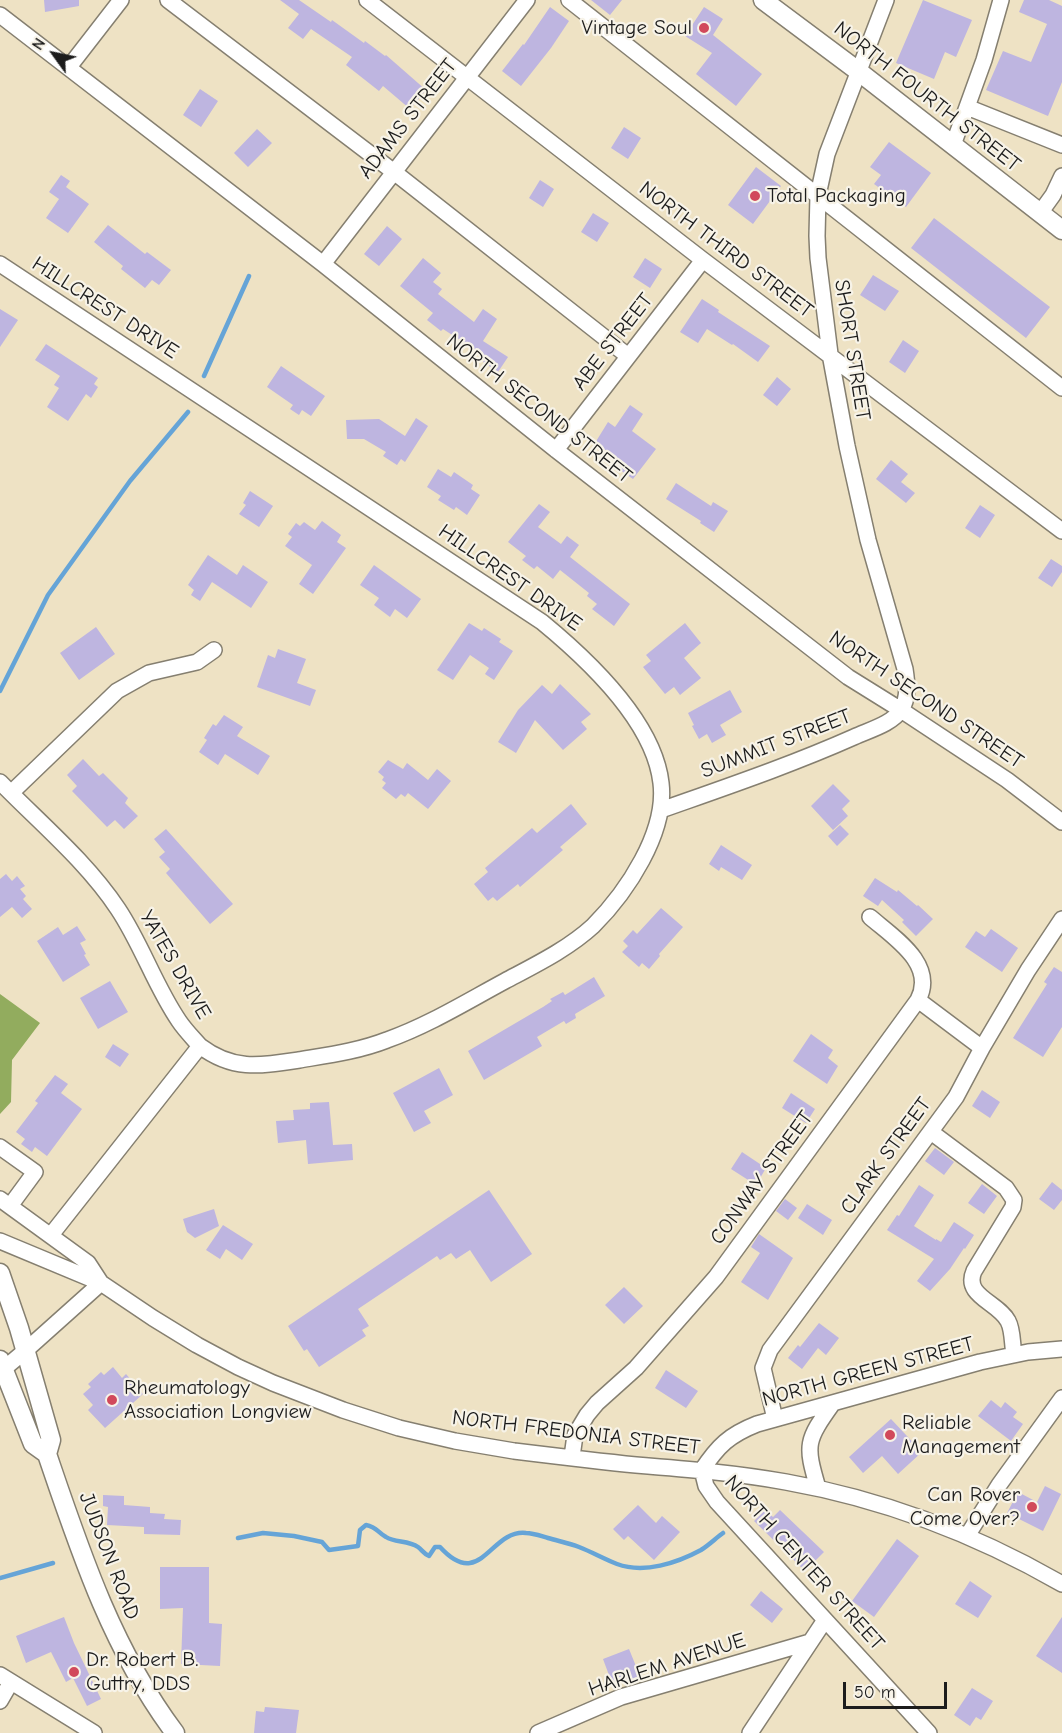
<!DOCTYPE html>
<html>
<head>
<meta charset="utf-8">
<style>
	body { margin:0 }
	#map { position:relative; width:1062px; height:1733px; overflow:hidden; background:#eee2c4; font-family:"Comic Neue",sans-serif }
	canvas { display:block }
	.north { position:absolute; left:24px; top:24px; width:60px; height:60px; -webkit-text-stroke:4px #f7f3e8; paint-order:stroke; rotate:303deg; font-size:16px; font-weight:700; line-height:24px; text-align:center; color:#1c1c1c }
	.north::after { content:''; display:block; margin:auto; width:21px; height:27px; background:#1c1c1c; clip-path:polygon(50% 0,100% 100%,50% 72%,0 100%) }
	.scale { position:absolute; left:843px; top:1682px; width:104px; height:27px; box-sizing:border-box; border:3px solid #1c1c1c; border-top:0; padding-left:8px; font-size:18px; line-height:21px; white-space:nowrap; color:#1c1c1c; -webkit-text-stroke:4px #f7f3e8; paint-order:stroke }
</style>
</head>
<body>
<div id="map">
<canvas width="1062" height="1733"></canvas>
<div class="north">N</div>
<div class="scale">50 m</div>
</div>
<script>
const ctx = document.querySelector('canvas').getContext('2d');
ctx.lineJoin = 'round';
function fill(path, color) { ctx.fillStyle = color; ctx.fill(path, 'evenodd'); }
function trace(path, color, width, dash) { ctx.strokeStyle = color; ctx.lineWidth = width; ctx.lineCap = dash ? 'butt' : 'round'; ctx.setLineDash(dash || []); ctx.stroke(path); }
function write(font, color, halo, rows, align = 'center') {
  ctx.font = font + ' "Comic Neue",sans-serif'; ctx.lineWidth = 4.5; ctx.setLineDash([]); ctx.textBaseline = 'middle'; ctx.strokeStyle = halo; ctx.fillStyle = color; for (const [text, x, y, turn = 0] of rows) {
    ctx.save(); ctx.translate(x, y); ctx.rotate((+turn || 0) * Math.PI / 180); ctx.textAlign = isNaN(turn) ? turn : align; if (halo) ctx.strokeText(text, 0, 0); ctx.fillText(text, 0, 0); ctx.restore();
  }
}
const forest = new Path2D(`
	M0 994 40 1023 12 1060 11 1102 0 1114Z`);
const stream = new Path2D(`
	M204 376 249 276
	M0 691 48 595 130 481 188 412
	M238 1538 263 1533 294 1536 322 1542 329 1550 358 1546 360 1530 366 1525C377 1527 377 1532 386 1537 395 1543 408 1540 418 1547 422 1550 424 1554 429 1556L435 1547H440C481 1592 490 1529 526 1533 533 1533 541 1536 548 1538 558 1541 569 1543 579 1547 592 1552 604 1559 617 1564 644 1574 677 1563 701 1550 709 1545 716 1538 723 1533
	M0 1578 53 1563`);
const building = new Path2D(`
	M44 0H79V6L45 12Z
	M280 0H299L331 22 332 20 364 43 365 41 385 56 386 55 426 90 410 109 383 86 379 91 346 65 352 57 311 29 303 39 288 28 299 14Z
	M591 0H622L610 15Z
	M923 0 972 20 956 57 945 52 934 79 896 63Z
	M1024 0H1049L1062 6V82L1048 116 986 90 1003 51 1031 62 1047 24 1019 12Z
	M550 7 569 21 551 48 521 86 502 71 523 44 524 45Z
	M704 7 723 19 713 35 762 74 736 106 696 74 712 53 685 36Z
	M200 89 218 101 201 127 183 115Z
	M624 127 641 138 628 159 611 148Z
	M257 129 272 143 248 167 234 153Z
	M889 142 931 173 906 207 874 184 881 175 870 167Z
	M756 167 781 186 753 224 728 205Z
	M61 175 70 181 66 187 89 204 68 233 46 218 59 199 49 192Z
	M540 180 554 189 543 207 529 198Z
	M593 213 609 223 597 242 581 232Z
	M934 218 1050 307 1026 338 911 248Z
	M108 225 145 254 147 252 171 270 159 285 152 280 145 288 121 269 123 266 94 242Z
	M387 226 402 239 379 266 364 254Z
	M423 258 441 273 433 282 442 289 438 294 474 322 483 309 497 319 483 341 508 357 498 372 483 362 486 357 443 329 441 331 427 320 433 313 400 286Z
	M645 258 662 269 650 288 633 277Z
	M873 275 899 291 885 311 860 295Z
	M702 299 719 310 718 312 770 346 758 362 733 344 732 345 707 329 698 343 680 332Z
	M0 309 18 320 0 347Z
	M903 340 919 351 905 373 889 362Z
	M46 344 98 378 94 384 98 387 91 398 86 394 68 421 47 407 59 388 54 385 60 376 35 360Z
	M281 366 325 396 311 416 302 410 299 415 290 409 293 405 267 387Z
	M777 377 791 389 777 406 763 395Z
	M630 405 643 414 632 431 656 449 633 479 617 468 622 461 595 443 608 422 615 427Z
	M416 418 428 426 405 462 401 459 397 465 383 456 386 452 364 439H347L346 420 379 419 405 436Z
	M891 460 908 474 901 482 915 493 906 503 876 479Z
	M438 469 451 477 454 472 473 485 471 489 480 495 467 515 456 507 454 510 438 500 441 496 427 487Z
	M676 483 711 506 713 502 728 511 714 532 700 523 701 521 666 499Z
	M250 491 273 506 259 527 239 514 246 505 243 503Z
	M539 504 550 512 538 527 561 544 567 536 579 545 570 557 630 604 614 626 592 609 597 604 587 596 589 593 560 570 553 579 537 566 534 569 522 560 526 556 508 542Z
	M980 505 995 515 980 538 965 528Z
	M322 521 341 535 337 542 346 548 313 594 299 584 312 565 285 546 292 537 288 534 296 523 300 526 304 522 315 530Z
	M208 555 237 575 243 565 268 582 251 608 212 582 200 601 191 595 194 590 188 585Z
	M1051 559 1062 566V572L1052 587 1038 578Z
	M374 565 421 599 407 618 395 609 390 617 374 605 379 598 360 585Z
	M469 623 482 631 484 628 501 639 499 642 513 651 494 680 485 674 489 668 470 655 453 680 437 670Z
	M685 623 701 643 684 658 701 678 680 695 674 687 665 694 643 667 651 661 646 655Z
	M96 627 115 654 79 680 60 653Z
	M278 649 306 659 297 683 316 690 310 706 257 687 268 655 275 658Z
	M560 684 591 714 581 722 587 729 563 750 535 720 516 753 498 742 518 710 542 685 552 694Z
	M730 690 742 712 720 725 726 735 712 743 707 734 699 739 692 726 694 725 688 713Z
	M224 715 243 727 237 736 270 756 258 775 225 754 218 765 199 752 207 740 204 738 213 724 216 726Z
	M83 759 99 776 103 773 128 798 125 803 138 816 124 829 115 820 107 827 72 791 77 786 67 775Z
	M388 760 403 769 407 763 428 780 437 769 451 781 428 809 408 793 405 797 401 794 396 799 382 788 386 783 382 780 384 777 378 772Z
	M833 784 850 801 842 809 848 816 833 830 811 806Z
	M571 804 587 824 560 847 563 850 520 887 518 884 497 901 493 897 488 901 474 884 488 872 485 868 532 828 537 833Z
	M840 825 849 834 837 846 828 836Z
	M166 829 233 904 210 924 166 873 170 869 159 857 165 852 154 839Z
	M721 845 752 865 742 880 721 867 719 871 709 864Z
	M6 874 12 881 17 876 25 886 20 889 26 896 23 899 32 909 22 918 12 907 0 917V879Z
	M875 878 897 892 898 890 917 906 918 905 933 919 916 936 902 922 904 920 882 900 878 906 863 896Z
	M661 908 683 927 659 954 660 956 649 969 642 963 639 967 622 952 628 946 623 941 633 930 637 934Z
	M77 926 86 940 80 943 86 954 84 955 90 965 63 982 37 941 58 927 63 935Z
	M991 929 1018 948 1002 972 965 947 976 931 985 937Z
	M1054 967 1062 972V1027L1043 1057 1013 1038 1047 984 1044 982Z
	M594 977 605 996 575 1014 576 1018 566 1024 564 1021 537 1037 542 1046 484 1080 468 1051 543 1007 552 1001 550 999 563 992 565 995Z
	M110 981 128 1012 98 1029 80 998Z
	M811 1034 833 1050 828 1058 838 1066 827 1084 793 1061Z
	M113 1044 129 1054 120 1067 105 1057Z
	M439 1068 453 1095 424 1111 431 1123 414 1132 393 1093Z
	M55 1075 68 1084 61 1093 82 1109 47 1156 35 1147 32 1152 21 1144 25 1139 16 1132 38 1103 35 1101Z
	M982 1090 1000 1102 990 1118 972 1106Z
	M791 1093 815 1109 806 1123 782 1108Z
	M329 1102 333 1145 352 1144 353 1160 308 1164 306 1140 278 1143 276 1121 294 1120 293 1110 310 1109V1103Z
	M935 1148 954 1162 944 1175 925 1161Z
	M742 1152 766 1168 756 1185 731 1169Z
	M1052 1182 1062 1190V1200L1054 1210 1039 1199Z
	M982 1184 997 1196 984 1214 968 1203Z
	M919 1185 934 1195 914 1226 936 1240V1239L941 1242 954 1222 974 1235 965 1249 964 1248 950 1269 930 1291 917 1281 934 1259 887 1230 897 1215 899 1216Z
	M489 1190 532 1254 491 1282 470 1250 456 1259 451 1253 440 1260 437 1256 358 1309 369 1326 362 1330 366 1336 319 1367 307 1349 304 1351 288 1326Z
	M785 1199 797 1208 788 1220 776 1211Z
	M807 1204 832 1220 823 1235 798 1218Z
	M214 1209 219 1226 195 1238 187 1232 183 1219Z
	M223 1225 253 1244 242 1260 226 1249 220 1259 206 1250Z
	M759 1234 793 1258 768 1300 741 1282 760 1253 751 1247Z
	M624 1287 643 1306 624 1324 605 1305Z
	M819 1323 839 1338 826 1355 818 1348 802 1369 788 1358 798 1345 800 1347Z
	M113 1367 122 1378 126 1374 143 1394 105 1428 88 1410 93 1405 83 1394 91 1387 88 1384 101 1372 104 1375Z
	M666 1370 698 1391 686 1408 655 1388Z
	M991 1400 1001 1408 1005 1402 1017 1412 1013 1417 1023 1424 1011 1441 978 1416Z
	M891 1419 922 1452 898 1474 882 1456 863 1473 849 1457Z
	M1045 1486 1061 1494 1043 1531 1007 1513 1018 1492 1037 1502Z
	M103 1495 124 1496V1505L150 1507V1513L165 1514 164 1519 181 1520 180 1535 144 1534V1527L107 1525 108 1507 103 1506Z
	M638 1505 656 1523 662 1516 680 1532 654 1560 628 1536 624 1540 613 1529Z
	M765 1510 773 1517 780 1510 824 1552 805 1571 754 1521Z
	M897 1539 919 1556 874 1617 852 1601Z
	M160 1567H209V1623L222 1624 220 1666 181 1664 183 1608 160 1609Z
	M970 1581 992 1596 978 1618 955 1604Z
	M761 1591 783 1609 772 1623 750 1605Z
	M64 1617 74 1643 101 1699 87 1706 73 1678 66 1682 51 1652 26 1663 16 1636Z
	M1062 1617V1673L1036 1656Z
	M629 1649 640 1676 613 1686 603 1659Z
	M972 1688 993 1701 981 1720 976 1717 970 1726 954 1715Z
	M265 1707 299 1710 296 1733H254L256 1711 264 1712Z`);
const minor = new Path2D(`
	M168 0 394 172 628 356
	M367 0 703 260 1062 531
	M569 0 1062 388
	M0 15 323 264 556 450 848 677 901 710 1007 780 1062 822
	M69 67 121 0
	M967 107 984 60 1001 0
	M953 145 967 107 1062 145
	M1040 213 1053 195 1062 176
	M0 264 542 622C587 659 654 721 661 783 667 832 627 892 593 926 568 949 535 965 505 981 466 1002 429 1025 387 1040 359 1051 329 1055 299 1060 260 1066 233 1071 200 1046
	M323 264 527 0
	M556 450 703 260
	M0 782C40 823 86 861 118 909 142 945 155 986 179 1021 185 1030 193 1038 200 1046L51 1235
	M11 793 117 691 149 673 197 662 214 650
	M661 810C726 787 791 765 854 737 869 730 892 724 901 710 909 698 907 682 905 669L868 540 847 446 830 354 818 258 817 236 818 195 827 154 886 0
	M918 1000 982 1048
	M931 1132 1006 1188 1014 1200 1013 1207 974 1271C963 1296 998 1302 1008 1321 1013 1330 1012 1344 1014 1354
	M0 1147 35 1172 10 1206
	M0 1199 88 1263 101 1283
	M0 1241 101 1283 153 1318 197 1345 238 1367 273 1383 343 1410 399 1428 455 1441 514 1451C555 1456 596 1461 636 1465 686 1469 736 1473 786 1482 882 1499 977 1535 1062 1584
	M0 1372 25 1351 101 1283
	M775 1419 763 1368 770 1350 956 1097 982 1048 1028 970 1062 919
	M572 1457 575 1435 587 1415 597 1403 636 1368 716 1277 918 1000C937 964 893 937 870 917
	M702 1470C718 1446 729 1435 757 1424L980 1362 1028 1352 1062 1349
	M702 1470 706 1486 717 1502 929 1733
	M818 1488C805 1444 806 1441 833 1403
	M967 1536 999 1485 1062 1398
	M0 1675 94 1733
	M0 1701 11 1682
	M538 1733 621 1697 810 1642
	M750 1733 825 1620`);
const major = new Path2D(`
	M763 0 858 71 1062 230
	M0 1273 19 1328 51 1440 47 1454C80 1551 112 1649 175 1733
	M0 1360 33 1444 47 1454`);
const markers = [
	[704,28,6,"#d1495b"],
	[755,196,6,"#d1495b"],
	[112,1400,6,"#d1495b"],
	[890,1435,6,"#d1495b"],
	[1032,1507,6,"#d1495b"],
	[74,1672,6,"#d1495b"]
];
const poiNames = [
	["Vintage Soul",692,28,"right"],
	["Total Packaging",767,196],
	["Rheumatology",124,1388],
	["Association Longview",124,1412],
	["Reliable",902,1423],
	["Management",902,1447],
	["Can Rover",1020,1495,"right"],
	["Come Over?",1020,1519,"right"],
	["Dr. Robert B.",86,1660],
	["Guttry, DDS",86,1684]
];
const streetNames = [
	["NORTH FOURTH STREET",927,97,38],
	["ADAMS STREET",408,119,-52],
	["NORTH THIRD STREET",726,250,37],
	["HILLCREST DRIVE",105,308,33],
	["ABE STREET",613,342,-52],
	["SHORT STREET",852,350,81],
	["NORTH SECOND STREET",539,409,38],
	["HILLCREST DRIVE",510,578,35],
	["NORTH SECOND STREET",926,700,34],
	["SUMMIT STREET",776,744,-21],
	["YATES DRIVE",175,965,60],
	["CLARK STREET",886,1156,-54],
	["CONWAY STREET",762,1178,-54],
	["NORTH GREEN STREET",868,1372,-15],
	["NORTH FREDONIA STREET",576,1433,7],
	["JUDSON ROAD",109,1556,69],
	["NORTH CENTER STREET",804,1563,48],
	["HARLEM AVENUE",667,1665,-18]
];
fill(forest, '#92ac5e');
trace(stream, '#65a4d7', 4.5);
fill(building, '#beb5e0');
trace(minor, '#857f70', 18);
trace(major, '#857f70', 21);
trace(minor, '#fff', 15);
trace(major, '#fff', 18);
for (const [x, y, r, color] of markers) { const dot = new Path2D(); dot.arc(x, y, r, 0, 2 * Math.PI); ctx.fillStyle = color; ctx.fill(dot); trace(dot, '#f7f3e8', 2); }
write('21px', '#1c1c1c', '#f7f3e8', poiNames, 'left');
write('21px', '#1c1c1c', '#f7f3e8', streetNames);
</script>
</body>
</html>
